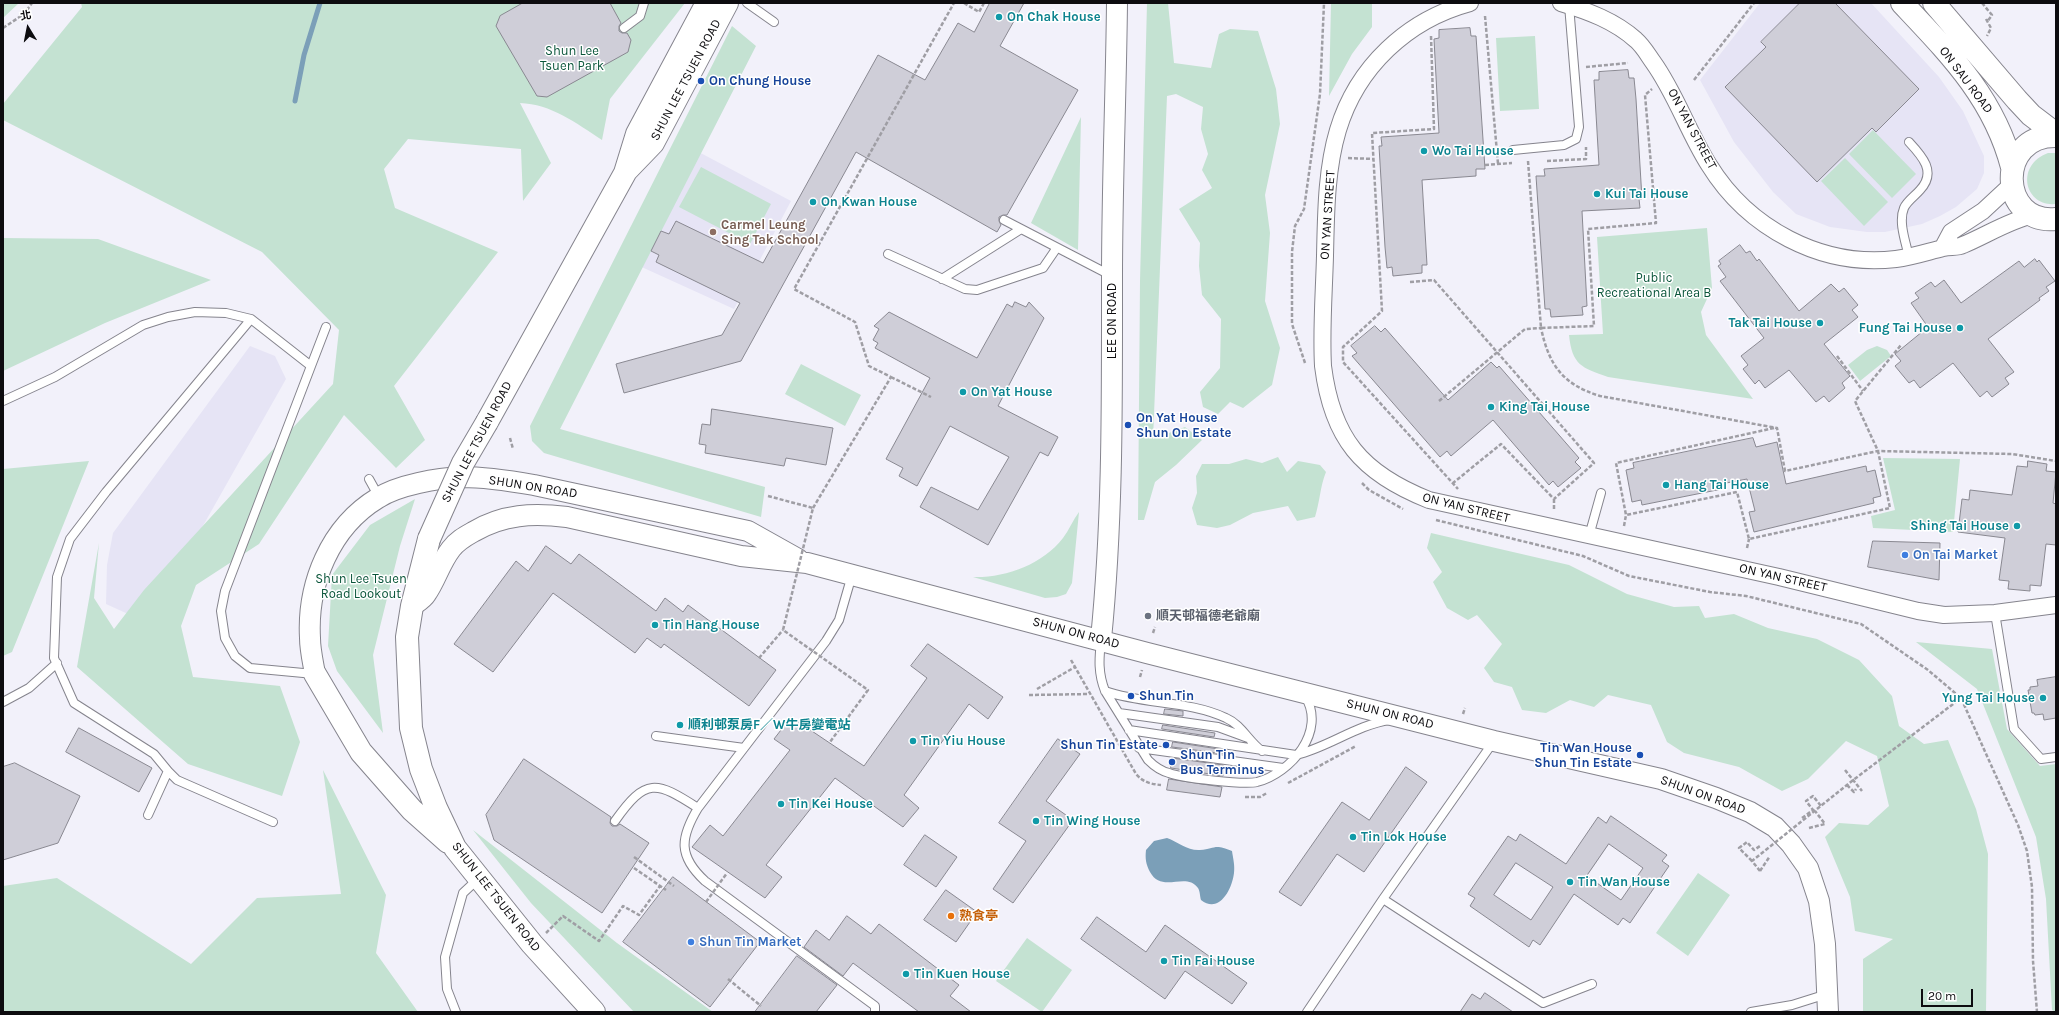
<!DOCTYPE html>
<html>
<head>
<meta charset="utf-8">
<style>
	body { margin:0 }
	#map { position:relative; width:2059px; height:1015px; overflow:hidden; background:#f2f1fa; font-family:Karla,"Noto Sans TC",sans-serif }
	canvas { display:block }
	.frame { position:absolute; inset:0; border:4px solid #0d0c0f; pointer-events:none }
	.north { position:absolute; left:8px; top:8px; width:40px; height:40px; -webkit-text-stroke:3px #fff; paint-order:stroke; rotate:350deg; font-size:11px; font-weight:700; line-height:16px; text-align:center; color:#0d0c0f }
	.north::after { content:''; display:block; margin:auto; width:14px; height:18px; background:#0d0c0f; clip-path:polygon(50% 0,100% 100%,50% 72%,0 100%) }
	.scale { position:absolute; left:1921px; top:989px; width:52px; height:18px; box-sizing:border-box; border:2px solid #0d0c0f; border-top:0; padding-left:5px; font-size:12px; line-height:14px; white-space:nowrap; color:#0d0c0f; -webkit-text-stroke:3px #fff; paint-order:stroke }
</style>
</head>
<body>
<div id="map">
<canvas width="2059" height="1015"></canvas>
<div class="frame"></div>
<div class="north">北</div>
<div class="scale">20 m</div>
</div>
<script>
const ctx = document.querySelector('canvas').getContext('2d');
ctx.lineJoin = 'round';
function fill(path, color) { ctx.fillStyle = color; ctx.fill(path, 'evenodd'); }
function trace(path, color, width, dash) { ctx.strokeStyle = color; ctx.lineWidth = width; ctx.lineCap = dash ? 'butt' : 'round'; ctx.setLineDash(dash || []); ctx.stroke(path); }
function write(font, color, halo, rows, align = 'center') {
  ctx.font = font + ' Karla,"Noto Sans TC",sans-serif'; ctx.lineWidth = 3; ctx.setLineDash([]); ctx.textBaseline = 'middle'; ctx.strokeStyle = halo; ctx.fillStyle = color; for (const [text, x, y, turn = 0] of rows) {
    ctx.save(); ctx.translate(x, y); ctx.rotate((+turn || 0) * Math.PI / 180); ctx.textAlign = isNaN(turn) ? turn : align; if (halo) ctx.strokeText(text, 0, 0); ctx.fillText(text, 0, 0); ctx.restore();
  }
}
const built = new Path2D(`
	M1760 3H1871L1939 77 1963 111 1984 156V173L1977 189 1956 207 1940 216 1922 224 1885 232H1867L1830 227 1796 214 1773 192 1734 142 1700 80Z
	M695 150 791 201 734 309 635 264Z
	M250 346 275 356 286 379 148 623 106 604 107 565 113 533Z`);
const green = new Path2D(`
	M3 3H19L3 18Z
	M81 3H685L610 99 602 140C576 123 551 104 520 103L551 163 523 201 521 149 408 139 384 169 395 208 498 252 394 386 425 440 396 468 344 415 259 544 196 585 181 626 193 677 280 686 300 742 282 796 188 764 77 667 99 543 94 598 114 629 144 590 333 384 339 330 262 252 3 120V104L82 7Z
	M1147 3H1168L1174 63 1211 68 1219 34 1230 29 1258 31 1276 89 1280 124 1265 195 1270 233 1265 301 1280 348 1272 385 1243 408 1230 402 1218 414 1203 407 1200 392 1220 368 1221 319 1202 295 1199 266 1200 243 1179 209 1212 188 1202 170 1208 154 1201 129 1203 107 1176 94 1167 96 1153 439 1185 427 1202 440 1176 465 1155 482 1144 520H1138L1140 281Z
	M1331 3H1372V27L1352 54 1329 96Z
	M732 26 756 46 560 429 765 487 761 517 544 453 532 441 530 426Z
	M1535 36 1539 109 1500 111 1496 38Z
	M1081 117 1078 250 1031 223Z
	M1873 130 1916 174 1892 198 1849 154Z
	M2048 153H2056V204C2024 207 2015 165 2048 153Z
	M1845 158 1888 202 1864 226 1821 181Z
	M701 167 771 204 750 244 679 207Z
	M1707 228 1712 288 1701 312 1706 335 1753 399 1608 377C1582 368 1572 365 1569 335L1603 334 1597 237Z
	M3 238 98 239 211 280 105 323 3 371Z
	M1877 346 1887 350 1891 356 1860 381 1848 365 1867 350Z
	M801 364 861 395 845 426 785 394Z
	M1278 457 1287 472 1298 461 1320 465 1326 472C1320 487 1320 501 1315 517L1297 521 1288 506 1253 513 1230 525 1217 528 1197 525 1192 508 1197 493 1196 476 1202 464H1229L1246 459 1262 463Z
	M1883 458 1960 459 1953 532 1873 528 1871 516 1895 510Z
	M89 461 12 652 3 656V469Z
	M415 499 400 546 373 655 383 733 337 671 328 646 332 575 370 525Z
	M1079 512 1072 583 1066 594 1057 597 1045 598 973 577C1005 578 1042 565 1063 538 1069 530 1073 520 1079 512Z
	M1431 533 1569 565 1627 594 1674 607 1699 606 1705 618 1734 614 1768 628 1817 639 1859 660 1892 696 1899 726 1924 744 1948 740 1976 809 1988 854 1986 1012H1863V959L1893 939 1855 931 1850 897 1825 837 1839 823 1868 825 1889 806 1877 756 1846 741 1808 779 1782 791 1739 767 1684 753 1667 742 1651 705 1608 695 1594 707 1570 700 1546 713 1522 710 1512 687 1494 682 1484 668 1502 644 1477 615 1468 620 1447 608 1433 582 1442 572 1427 548Z
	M1916 642 1992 649 2007 729 2040 766 2056 764V1012L2052 1010 2046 899 2036 837 1977 689Z
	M323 770 386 895 376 953 418 1012H3V886L57 878 191 964 257 898 341 894Z
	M473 830 617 943 713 1012H634L531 903Z
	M1698 873 1730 895 1688 956 1656 933Z
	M1027 938 1072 970 1042 1012 996 981Z`);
const water = new Path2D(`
	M1167 838C1178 842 1188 851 1200 850 1215 849 1214 843 1232 851 1233 858 1235 865 1234 873 1232 890 1219 914 1201 900 1200 897 1200 891 1198 888 1186 871 1162 894 1150 872 1146 864 1145 859 1146 850L1154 841Z`);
const stream = new Path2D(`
	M295 101 304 55 320 3`);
const building = new Path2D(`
	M523 3H610L621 23 619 26V31L622 33H627L631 40 628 52 547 97 537 96 496 26 500 16Z
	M990 3H1024L1000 46 1078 90 1007 215H1003L999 217V221L1001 225 997 232 856 152 741 361 624 393 616 364 722 335 740 303 656 262 659 255 651 251 661 231 669 234 676 221 763 263 878 55 925 80 958 23 974 32Z
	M1800 3H1835L1919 89 1876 132 1872 128 1817 182 1725 87 1766 47 1761 42Z
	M1470 28 1471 36H1476L1485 169H1476V176L1422 180 1427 265H1422V273L1393 276 1392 267 1387 268 1385 247 1379 146H1382L1381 137 1439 133 1434 39 1439 38V30Z
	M1628 70 1629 78H1634L1636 99 1642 199H1639L1640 208 1582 211 1587 306 1582 307 1583 315 1551 317 1550 309H1545L1536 176H1545L1544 169 1599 165 1594 80H1599V72Z
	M1740 245 1746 253 1750 251 1757 261 1759 259 1799 311 1831 284 1839 292 1844 288 1858 305 1852 310 1858 317 1824 344 1850 376 1842 383 1845 388 1829 402 1824 396 1816 402 1789 370 1765 388 1759 380 1755 384 1743 369 1748 365 1741 356 1764 338 1720 281 1726 277 1718 266 1721 264 1719 261Z
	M2035 259 2037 262 2039 260 2055 281 2046 287 2049 291 2039 298 2040 300 1988 339 2014 372 2005 378 2009 384 1992 397 1987 391 1980 397 1953 363 1920 388 1914 380 1909 383 1895 366 1901 361 1895 354 1928 327 1911 303 1919 298 1915 293 1931 282 1935 287 1944 280 1961 303 2019 261 2024 267Z
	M1015 302 1026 307 1029 302 1044 318 998 406 1058 437 1048 456 1040 452 988 545 920 507 931 487 978 510 1009 457 950 426 917 486 899 476 903 468 886 459 930 378 875 348 878 343 873 340 879 329 874 326 889 312 977 358 1007 304 1012 307Z
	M1375 326 1381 332 1385 328 1448 400 1491 362 1497 368 1499 366 1579 458 1575 462 1581 468 1558 487 1553 481 1549 485 1493 420 1451 456 1447 451 1440 457 1352 356 1357 353 1351 346Z
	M712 409 833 428 826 465 786 458 784 466 705 453 706 445 699 444 702 424 710 425Z
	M1753 438 1756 447 1777 442 1786 484 1866 466 1867 472 1875 470 1881 496 1873 498 1874 503 1754 532 1749 512 1755 511 1747 479 1721 484 1722 489 1642 505 1641 500 1632 502 1626 470 1634 468 1633 463Z
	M2028 461 2047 464 2046 471 2056 472 2053 503 2056 504V545L2046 544 2041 586 2030 585V591L2008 589 2009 581 1999 580 2005 538 1958 532 1962 499 1969 500 1970 490 2012 495 2017 466 2027 467Z
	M1873 541 1940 543 1939 580 1868 567Z
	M546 546 571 564 579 554 656 611 665 598 683 612 688 605 776 670 749 706 664 644 661 648 647 638 635 653 553 593 493 672 454 644 516 561 528 571Z
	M928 644 1003 697 988 719 969 704 904 795 919 808 903 827 835 778 766 865 782 877 765 898 692 847 710 825 723 836 790 750 774 739 791 717 864 766 927 678 911 666Z
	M2056 677V718L2044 720 2043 714 2035 715 2034 713H2032L2028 690H2030V687L2038 686 2037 680Z
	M1165 709 1183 711V716L1164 714Z
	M1163 725 1215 733 1214 737 1162 729Z
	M79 728 152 768 139 792 66 752Z
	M1058 739 1080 754 1046 801 1073 820 1013 903 993 889 1026 841 999 823Z
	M1173 742 1225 750V754L1172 747Z
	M1172 758 1223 765V776L1171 768Z
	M524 759 611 817 610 823 612 826H617L620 824 649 843 602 913 494 840 486 815Z
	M15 763 80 796 58 843 3 860V767Z
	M1406 767 1427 782 1364 872 1337 854 1301 906 1279 892 1342 802 1369 820Z
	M1169 779 1222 787 1220 797 1167 790Z
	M1611 816 1667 855 1662 861 1669 866 1630 923 1623 918 1618 925 1574 894 1540 945 1533 940 1529 947 1470 906 1475 898 1468 894 1508 836 1516 841 1520 834 1566 864 1598 817 1606 823ZM1609 844 1643 868 1621 900 1587 876ZM1516 863 1553 887 1531 920 1494 895Z
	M925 835 957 857 936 887 904 865Z
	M673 877 760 942 710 1007 623 942Z
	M946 890 977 912 956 942 924 920Z
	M847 916 871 934 879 924 959 985 950 996 971 1012H919L853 963 843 976 804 947 816 930 829 940Z
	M1097 917 1146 952 1165 925 1247 983 1232 1004 1185 971 1165 999 1081 939Z
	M797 956 837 985 816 1012H755Z
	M1485 993 1513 1012H1460L1472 994 1480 999Z`);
const path = new Path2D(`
	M964 3 979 12 984 3
	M1982 3 1992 15 1987 22
	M1485 16 1498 164
	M1986 19 1991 28 1987 36
	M3 28 24 14 32 3
	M1431 36 1434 129 1372 133 1382 311 1343 347V362L1458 489
	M1586 67 1628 63
	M1694 80 1754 3
	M1348 158 1374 159
	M1528 161 1541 328 1594 326 1588 229 1656 223 1645 95 1652 89
	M1547 161 1586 159V147
	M1485 165 1512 163
	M1410 282 1434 280 1594 463 1554 499 1501 444 1453 483
	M1837 356 1863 391
	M1305 363 1292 324V252L1295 226 1304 209 1320 94 1324 3
	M891 377 931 397
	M1439 401 1525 329 1541 328C1549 365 1562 384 1600 396L1777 428 1785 471 1878 451 2012 454 2056 461
	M1774 428 1616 463 1626 515 1737 492 1749 539 1890 508 1878 451 1855 401 1901 345
	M510 438 513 449
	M1362 483 1369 490 1403 509
	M813 508 891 377 869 366 855 322 794 289 954 3
	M1554 509V499
	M1436 520 1583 556 1629 576 1710 592 1746 596 1861 624 1928 670 1961 698 2018 825 2027 851 2032 887 2033 961 2037 1012
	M1624 526 1626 515
	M1747 548 1749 539
	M1153 633 1155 627
	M759 658 783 630
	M1071 660 1136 774C1143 782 1150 784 1161 785
	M1140 677 1142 670
	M1037 689 1075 667
	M1029 695 1089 694
	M1463 714 1465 708
	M1845 770 1862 791
	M1288 783 1356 746
	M1847 785 1854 792 1856 789
	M1245 797H1260L1267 793
	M1802 818 1813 810 1806 801 1813 796 1821 806
	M1809 828 1825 824 1815 811
	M634 857 674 886
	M1752 861 1739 848 1747 842 1754 850 1760 846
	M634 868 666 890
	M1760 871 1770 856
	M546 933 563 916 599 941 623 906 639 915 660 886
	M728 979 761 1006`);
const service = new Path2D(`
	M747 3 774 22
	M624 28 640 16 644 3
	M1909 142C1922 156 1937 172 1920 190 1915 196 1907 201 1904 208 1898 222 1906 243 1909 257
	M1513 150 1564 145 1576 139 1579 127 1569 5
	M1004 220 1112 276
	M888 254 965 289 977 290 1043 268 1056 249
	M942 279 1021 229
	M311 366 326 327
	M3 401 55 377 143 325 168 317 195 312 226 313 251 319 311 366 225 591 221 611 225 638 235 656 250 668 314 674
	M369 479 379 497
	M1589 536 1601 493
	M852 575 839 620 826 641 698 808C680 838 678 856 705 881L875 1006V1012
	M1995 613 2014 729 2041 759 2056 757
	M1101 641C1099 659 1098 673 1105 691L1148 760C1154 766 1161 771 1169 773 1182 778 1244 785 1257 782 1291 773 1327 731 1305 696
	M1105 691C1144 705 1188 700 1226 718 1242 725 1248 741 1262 751
	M3 702 29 688 57 663
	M1119 713 1218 727 1248 738
	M1129 730 1296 755C1329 747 1356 725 1390 720
	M656 736 744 748
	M1139 748 1283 768
	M168 771 177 780 273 822
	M148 815 168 771 154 754 74 703 54 658 57 577 70 539 106 492 251 319
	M615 821C646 777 656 781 698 808
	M1383 899 1543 1003 1592 984
	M456 1012 447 989 445 957 463 893 478 879
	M1307 1012 1383 899 1494 741
	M1751 1012 1792 1005 1827 994`);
const minor = new Path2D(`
	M1470 3C1407 20 1357 67 1338 130 1326 170 1326 214 1325 256 1324 293 1321 329 1323 366 1332 438 1361 473 1429 500L1779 577 1918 611 1944 615 1995 613 2056 605
	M1561 3C1588 11 1615 21 1636 40 1643 46 1648 55 1653 62 1676 94 1688 132 1709 165 1748 228 1821 268 1896 259 1912 257 1927 252 1943 248 1950 246 1957 248 1963 245 1987 235 2008 221 2033 215
	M1943 247 1951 232 1983 211 2011 185`);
const tertiary = new Path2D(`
	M412 606C416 603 423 599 426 594 436 580 440 563 451 549 457 541 464 537 473 532 503 514 533 513 567 517L741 556 807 563 1147 653 1494 741 1661 779 1716 798 1750 812 1775 827 1791 844 1808 868 1819 901 1825 944 1828 1012
	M1101 639C1113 519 1112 399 1112 278 1112 186 1116 95 1117 3
	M315 674C313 662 310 650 310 638 307 584 330 527 378 498 398 485 438 478 462 477 486 477 511 481 534 485L748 531 798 559`);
const secondary = new Path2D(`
	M1902 3C1950 54 1994 98 2012 167
	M1934 3 2017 100 2031 115 2056 134
	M2056 136C1995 135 1999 225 2056 219
	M627 170 653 143 727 3
	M487 422 625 173 637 134 707 3
	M429 539 412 606 407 637 411 728 421 769 436 808 455 848 532 944 594 1012
	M315 674 361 752 412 810 448 842`);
const pathBridge = new Path2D(`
	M768 496 813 508 783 630 868 690 830 742
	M1760 871 1752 861 1852 781 1961 698
	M706 902 727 873`);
const secondaryBridge = new Path2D(`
	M429 539 463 463 487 422`);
const markers = [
	[999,17,4,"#0f9aa8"],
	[701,81,4,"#1a4fb4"],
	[1424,151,4,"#0f9aa8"],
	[1597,194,4,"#0f9aa8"],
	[813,202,4,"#0f9aa8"],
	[713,232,4,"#8d6e63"],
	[1820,323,4,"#0f9aa8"],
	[1960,328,4,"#0f9aa8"],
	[963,392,4,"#0f9aa8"],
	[1491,407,4,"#0f9aa8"],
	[1128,425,4,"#1a4fb4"],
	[1666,485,4,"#0f9aa8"],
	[2017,526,4,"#0f9aa8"],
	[1905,555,4,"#3f7fe0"],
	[1148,616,4,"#6b7280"],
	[655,625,4,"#0f9aa8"],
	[1131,696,4,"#1a4fb4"],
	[2043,698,4,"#0f9aa8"],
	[680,725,4,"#0f9aa8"],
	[913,741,4,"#0f9aa8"],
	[1166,745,4,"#1a4fb4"],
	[1640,755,4,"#1a4fb4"],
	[1172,762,4,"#1a4fb4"],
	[781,804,4,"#0f9aa8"],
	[1036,821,4,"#0f9aa8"],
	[1353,837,4,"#0f9aa8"],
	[1570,882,4,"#0f9aa8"],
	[951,916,4,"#e8710a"],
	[691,942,4,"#3f7fe0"],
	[1164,961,4,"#0f9aa8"],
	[906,974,4,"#0f9aa8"]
];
const cultureNames = [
	["On Chak House",1007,17],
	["Wo Tai House",1432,151],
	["Kui Tai House",1605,194],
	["On Kwan House",821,202],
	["Tak Tai House",1812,323,"right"],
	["Fung Tai House",1952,328,"right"],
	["On Yat House",971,392],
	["King Tai House",1499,407],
	["Hang Tai House",1674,485],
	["Shing Tai House",2009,526,"right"],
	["Tin Hang House",663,625],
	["Yung Tai House",2035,698,"right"],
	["順利邨泵房F／W牛房變電站",688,725],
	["Tin Yiu House",921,741],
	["Tin Kei House",789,804],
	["Tin Wing House",1044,821],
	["Tin Lok House",1361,837],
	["Tin Wan House",1578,882],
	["Tin Fai House",1172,961],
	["Tin Kuen House",914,974]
];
const parkNames = [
	["Shun Lee",572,51],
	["Tsuen Park",572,66],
	["Public",1654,278],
	["Recreational Area B",1654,293],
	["Shun Lee Tsuen",361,579],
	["Road Lookout",361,594]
];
const streetNames = [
	["SHUN LEE TSUEN ROAD",686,80,-62],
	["ON SAU ROAD",1966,80,53],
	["ON YAN STREET",1692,129,62],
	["ON YAN STREET",1328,215,-86],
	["LEE ON ROAD",1112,321,-90],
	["SHUN LEE TSUEN ROAD",477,442,-62],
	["SHUN ON ROAD",533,487,9],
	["ON YAN STREET",1466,508,14],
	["ON YAN STREET",1783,578,13],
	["SHUN ON ROAD",1076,633,15],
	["SHUN ON ROAD",1390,714,14],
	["SHUN ON ROAD",1703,795,20],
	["SHUN LEE TSUEN ROAD",496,897,52]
];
const transitNames = [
	["On Chung House",709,81],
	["On Yat House",1136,418],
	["Shun On Estate",1136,433],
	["Shun Tin",1139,696],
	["Shun Tin Estate",1158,745,"right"],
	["Tin Wan House",1632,748,"right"],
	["Shun Tin Estate",1632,763,"right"],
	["Shun Tin",1180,755],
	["Bus Terminus",1180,770]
];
const educationNames = [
	["Carmel Leung",721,225],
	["Sing Tak School",721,240]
];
const shopNames = [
	["On Tai Market",1913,555],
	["Shun Tin Market",699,942]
];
const worshipNames = [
	["順天邨福德老爺廟",1156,616]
];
const foodNames = [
	["熟食亭",959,916]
];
fill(built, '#e6e4f5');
fill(green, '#c4e2d2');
fill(water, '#7b9fb8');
trace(stream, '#7b9fb8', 5);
fill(building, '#cfced8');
trace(building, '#898891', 1);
trace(service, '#85848d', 10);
trace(minor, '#85848d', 18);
trace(tertiary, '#85848d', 22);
trace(secondary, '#85848d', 24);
trace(path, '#9f9ea4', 2.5, [4, 2]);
trace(service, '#fff', 8);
trace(minor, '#fff', 16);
trace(tertiary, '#fff', 20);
trace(secondary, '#fff', 22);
trace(secondaryBridge, '#85848d', 24, []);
trace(pathBridge, '#9f9ea4', 2.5, [4, 2]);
trace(secondaryBridge, '#fff', 22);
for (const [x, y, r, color] of markers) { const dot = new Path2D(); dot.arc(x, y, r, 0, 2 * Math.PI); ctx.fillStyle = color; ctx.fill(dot); trace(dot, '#fff', 1.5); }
write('bold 13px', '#0d838f', '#fff', cultureNames, 'left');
write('13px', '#0a553a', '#fff', parkNames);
write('13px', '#0d0c0f', '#fff', streetNames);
write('bold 13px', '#164399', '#fff', transitNames, 'left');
write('bold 13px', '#785e54', '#fff', educationNames, 'left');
write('bold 13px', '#366cbe', '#fff', shopNames, 'left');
write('bold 13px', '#5b616d', '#fff', worshipNames, 'left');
write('bold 13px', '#c56008', '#fff', foodNames, 'left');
</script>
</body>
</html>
